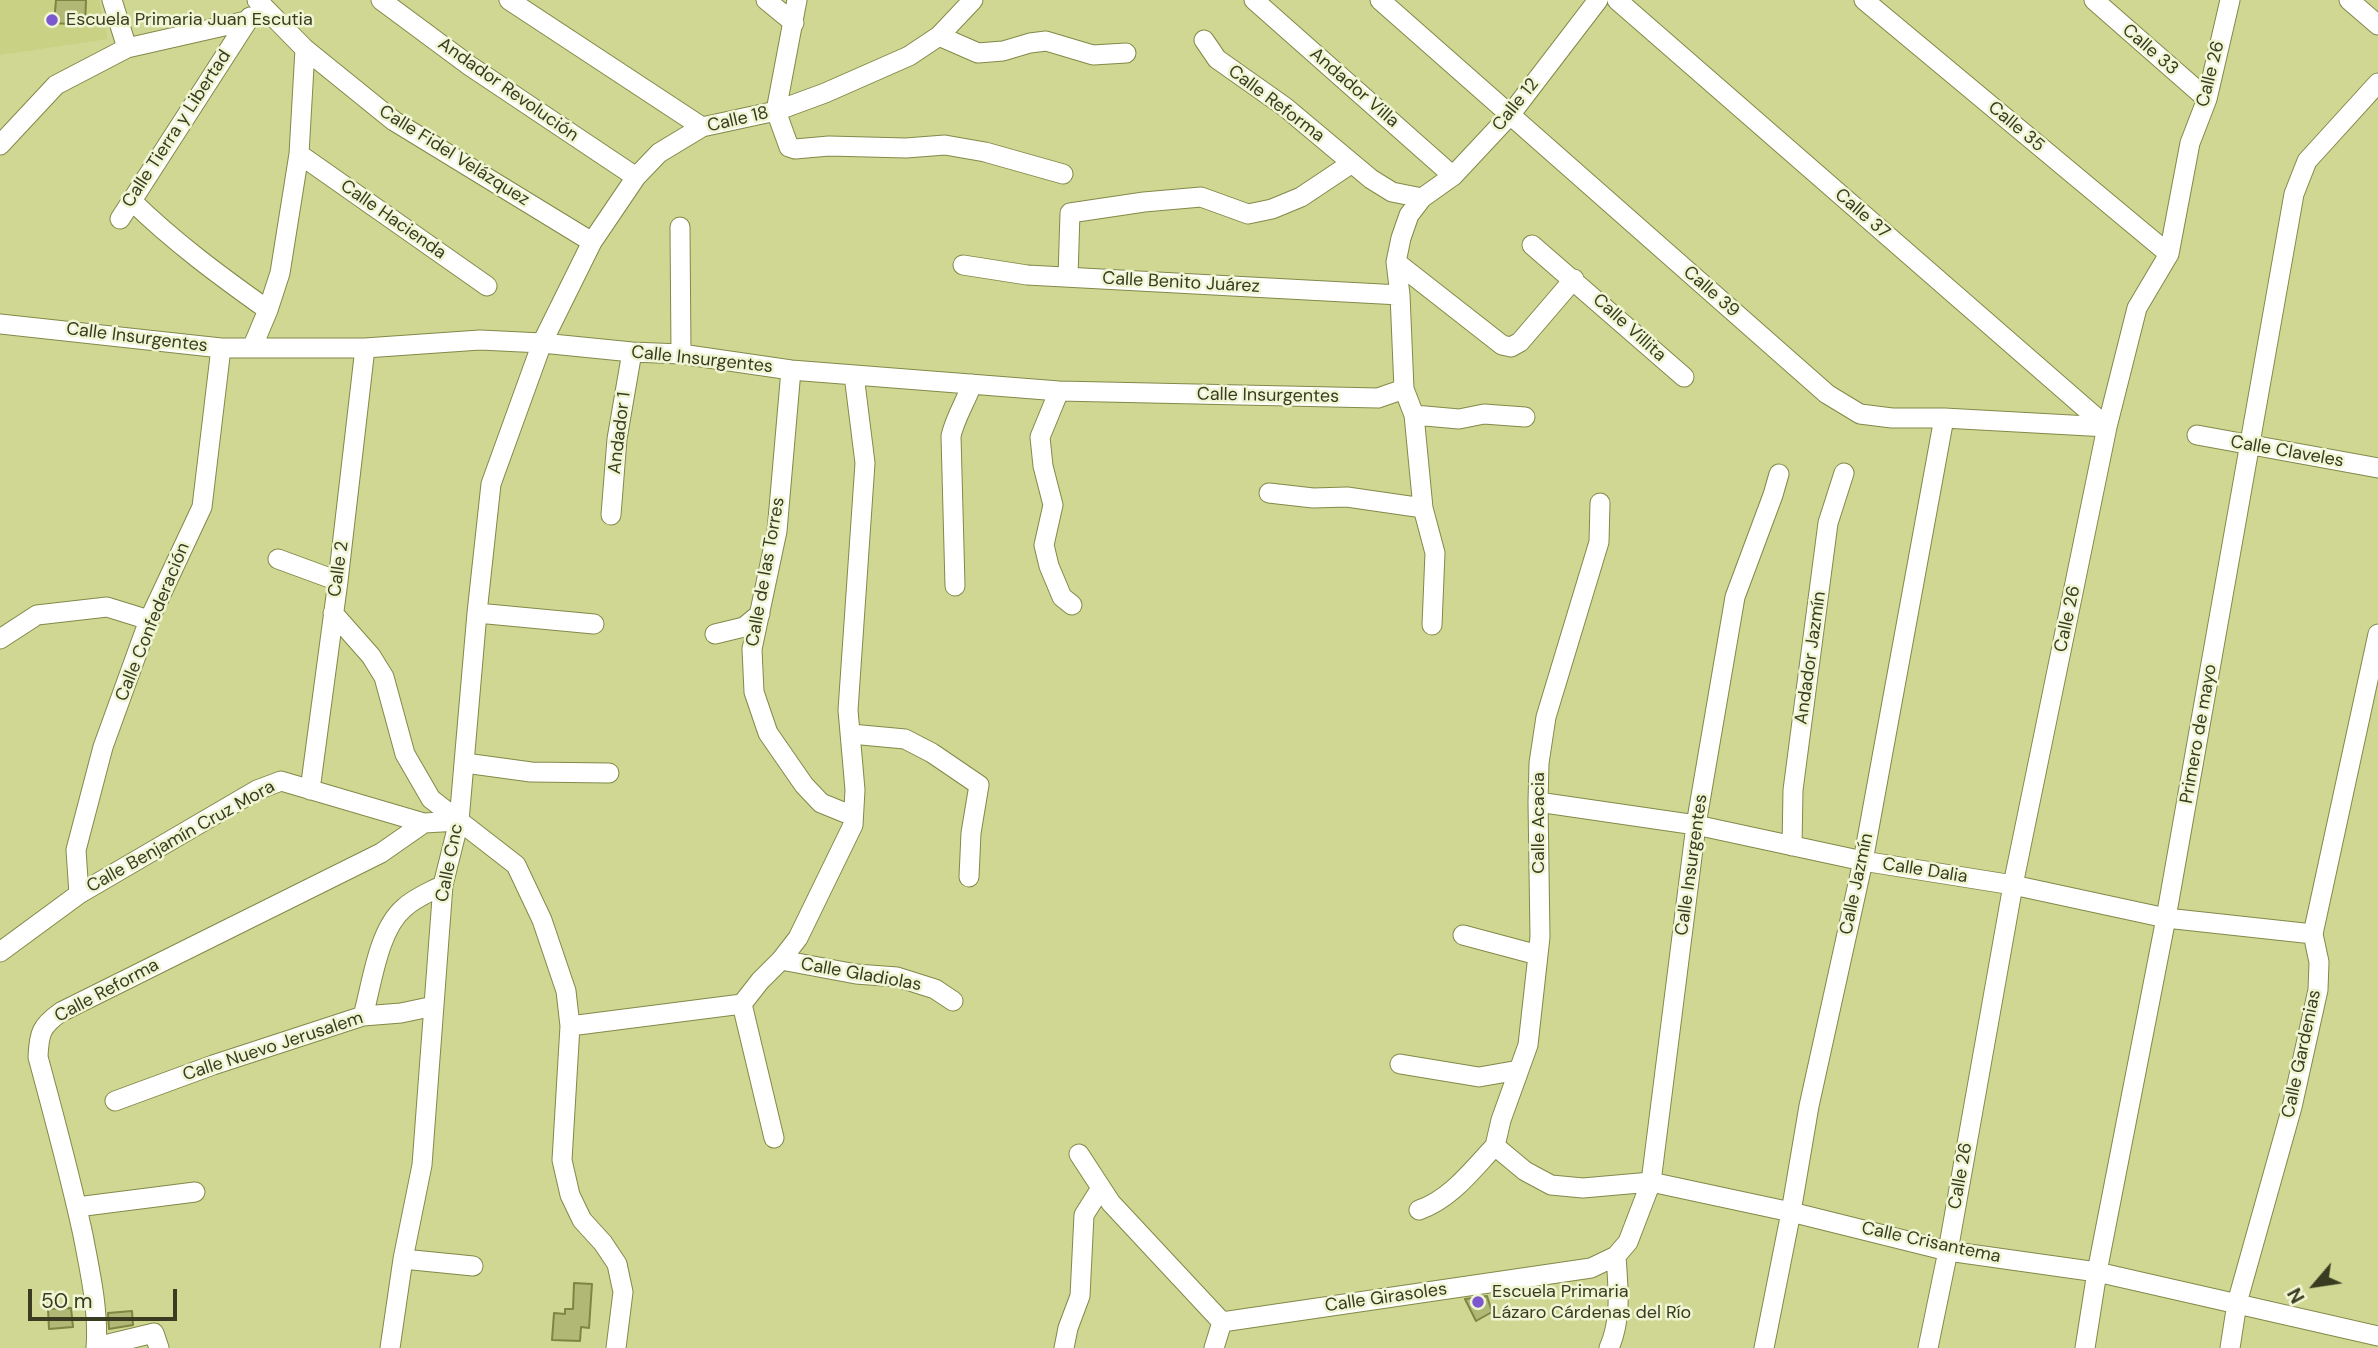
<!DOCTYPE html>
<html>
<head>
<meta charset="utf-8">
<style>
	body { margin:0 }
	#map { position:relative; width:2378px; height:1348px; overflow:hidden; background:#cfd793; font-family:"DM Sans",sans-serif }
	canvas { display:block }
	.north { position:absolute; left:2280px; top:1250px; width:70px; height:70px; -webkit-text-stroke:5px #f0f5d3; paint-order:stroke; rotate:241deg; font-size:19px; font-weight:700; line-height:28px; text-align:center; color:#393c20 }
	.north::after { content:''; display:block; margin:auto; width:24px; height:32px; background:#393c20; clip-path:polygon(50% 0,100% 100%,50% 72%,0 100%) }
	.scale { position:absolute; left:28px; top:1289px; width:149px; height:32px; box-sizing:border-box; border:4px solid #393c20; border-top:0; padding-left:9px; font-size:21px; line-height:24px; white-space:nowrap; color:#393c20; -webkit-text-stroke:5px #f0f5d3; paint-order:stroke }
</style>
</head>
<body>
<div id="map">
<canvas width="2378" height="1348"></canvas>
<div class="north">N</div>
<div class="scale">50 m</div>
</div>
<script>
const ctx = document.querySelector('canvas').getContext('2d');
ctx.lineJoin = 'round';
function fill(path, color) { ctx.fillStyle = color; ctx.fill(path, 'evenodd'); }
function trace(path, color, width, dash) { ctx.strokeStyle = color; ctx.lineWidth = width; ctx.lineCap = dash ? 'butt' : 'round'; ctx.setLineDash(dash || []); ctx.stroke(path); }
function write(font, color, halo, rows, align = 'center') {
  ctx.font = font + ' "DM Sans",sans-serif'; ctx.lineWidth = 5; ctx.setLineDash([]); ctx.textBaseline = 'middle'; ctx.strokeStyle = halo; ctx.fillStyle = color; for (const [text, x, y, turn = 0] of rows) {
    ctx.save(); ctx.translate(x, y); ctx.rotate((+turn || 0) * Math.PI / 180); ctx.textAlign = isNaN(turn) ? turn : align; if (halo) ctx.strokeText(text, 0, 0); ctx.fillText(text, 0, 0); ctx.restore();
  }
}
const built = new Path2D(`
	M0 0H99L108 39 0 55Z`);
const building = new Path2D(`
	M56 0H86L85 25 54 23Z
	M574 1283 592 1284 589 1328 581 1327 580 1341 552 1340 554 1313 565 1314V1309H573Z
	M1487 1296 1492 1312 1476 1321 1465 1299Z
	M71 1308 73 1327 49 1329 48 1309Z
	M132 1311 133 1325 109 1329 108 1313Z`);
const minor = new Path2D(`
	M112 0 127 48
	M257 0 305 49 394 121 592 242
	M381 0 470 66 636 177
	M509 0 702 127
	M766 0 794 23
	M797 0 776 111 789 147 795 149 829 146 906 148 945 145 985 152 1063 174
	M1254 0 1453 176
	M1380 0 1827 394 1860 414 1892 418H1944L2107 427
	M1617 0 2107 427
	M1864 0 2169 254
	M2094 0 2207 99
	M2349 0 2378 25
	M939 36 978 53 1003 51 1030 43 1046 41 1093 55 1126 53
	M1204 40 1217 59 1285 107 1371 179 1392 192 1422 198
	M0 145 56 85 127 48 246 21
	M299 154 487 286
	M132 201C174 242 220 276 268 310
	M120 219 250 17
	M680 227 681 354
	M1532 245 1684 377
	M1396 262 1502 345 1511 347 1520 342 1574 279
	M963 265 1027 275 1400 295
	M1068 277 1070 213 1144 202 1201 197 1248 214 1272 209 1301 197 1352 163
	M0 324 221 348H365L480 340 542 343 632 352 681 354 791 370 1059 391 1378 398 1404 389
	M252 348 268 310 280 273 299 154 305 49
	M791 370 777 531 752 649 754 692 768 733 804 785 821 803 853 816
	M1059 391 1040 437 1043 466 1053 505 1044 545 1049 566 1062 597 1072 605
	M1414 415 1459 419 1484 414 1525 417
	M2197 435 2378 468
	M1269 493 1313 498 1347 497 1423 508
	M611 515 617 439 632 352
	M278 559 338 581
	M955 586 951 436C955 418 966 401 972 384
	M333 613 371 656 384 677 405 754 431 799 516 865 542 920 566 991 570 1026 562 1160 570 1195 582 1220 603 1243 617 1264 623 1292 616 1348
	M477 613 594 624
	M1432 625 1435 553 1423 508 1414 415 1404 389 1400 295 1396 262 1401 238 1409 215 1422 198 1453 176 1510 115 1598 0
	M715 634 744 627 760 614
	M0 639 37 615 107 607 149 620
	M851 734 905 739 932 753 979 785 971 833 969 877
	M465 763 531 772 609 773
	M310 790 338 581 365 348
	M1538 802 1696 825 1863 861 2013 885 2166 918 2313 934
	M1792 846 1793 790 1828 523 1844 473
	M79 894 76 850 103 747 149 620 202 507 221 348
	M1463 935 1538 955
	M0 952 79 894 257 790 281 781 424 823 459 821
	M781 960 798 938 853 825 855 790 848 710 865 463 854 375
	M742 1004 760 981 781 960 856 974 897 977 935 989 953 1001
	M742 1004 774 1138
	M363 1016C372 984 378 930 404 908 414 898 430 892 443 885
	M570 1026 742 1004
	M1400 1064 1479 1077 1519 1070
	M115 1101 213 1065 363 1016 401 1013 434 1006
	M1495 1146 1525 1171 1551 1185 1583 1188 1651 1182 1791 1212 1948 1251 2097 1272 2378 1336
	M1495 1146 1501 1120 1528 1045 1540 937 1538 802 1539 763 1546 717 1599 542 1600 503
	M1079 1154 1111 1203 1222 1322
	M77 1207 195 1192
	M1419 1210C1451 1199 1472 1170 1495 1146
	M403 1259 473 1266
	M1222 1322 1591 1268 1616 1256 1628 1242 1651 1182 1696 825 1735 597 1773 495 1779 474
	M96 1347 154 1333 159 1348
	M96 1348C99 1311 90 1272 83 1235 70 1175 54 1116 38 1057 39 1033 41 1026 61 1012L381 853 424 823
	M390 1348 403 1259 422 1165 443 885 459 821 477 613 491 484 542 343 592 242 636 177 659 153 702 127 776 111 825 93 909 56 939 36 973 0
	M1064 1348 1068 1328 1080 1296 1084 1215 1101 1188
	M1214 1348 1222 1322
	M1609 1348C1622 1319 1618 1287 1616 1256
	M1764 1348 1791 1212 1809 1106 1863 861 1944 418
	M1928 1348 1948 1251 2013 885 2107 427 2137 308 2169 254 2190 143 2207 99 2230 0
	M2085 1348 2097 1272 2166 918 2294 194 2307 161 2378 83
	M2230 1348 2237 1303 2292 1107 2318 990 2319 962 2313 934 2378 634`);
const markers = [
	[52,20,7,"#7c57d0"],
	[1478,1302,7,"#7c57d0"]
];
const poiNames = [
	["Escuela Primaria Juan Escutia",66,20],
	["Escuela Primaria",1492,1292],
	["Lázaro Cárdenas del Río",1492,1313]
];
const streetNames = [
	["Calle 33",2150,50,41],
	["Calle 26",2211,74,-76],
	["Andador Villa",1354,88,41],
	["Andador Revolución",508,90,35],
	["Calle Reforma",1276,104,37],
	["Calle 12",1516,105,-51],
	["Calle 18",738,120,-13],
	["Calle 35",2016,127,40],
	["Calle Tierra y Libertad",177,129,-57],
	["Calle Fidel Velázquez",454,156,32],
	["Calle 37",1862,214,41],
	["Calle Hacienda",393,220,35],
	["Calle Benito Juárez",1181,283,3],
	["Calle 39",1711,292,41],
	["Calle Villita",1629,328,42],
	["Calle Insurgentes",137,338,7],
	["Calle Insurgentes",702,360,6],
	["Calle Insurgentes",1268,396,1],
	["Andador 1",620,433,-83],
	["Calle Claveles",2287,452,10],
	["Calle 2",339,569,-82],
	["Calle de las Torres",766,572,-80],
	["Calle 26",2068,619,-78],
	["Calle Confederación",153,622,-68],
	["Andador Jazmín",1811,658,-82],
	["Primero de mayo",2199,734,-80],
	["Calle Acacia",1539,823,-90],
	["Calle Benjamín Cruz Mora",181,837,-29],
	["Calle Cnc",450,863,-79],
	["Calle Insurgentes",1692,865,-82],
	["Calle Dalia",1925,871,9],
	["Calle Jazmín",1857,884,-78],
	["Calle Gladiolas",861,975,10],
	["Calle Reforma",107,991,-28],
	["Calle Nuevo Jerusalem",273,1047,-18],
	["Calle Gardenias",2302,1054,-78],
	["Calle 26",1961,1176,-80],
	["Calle Crisantema",1931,1243,12],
	["Calle Girasoles",1386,1298,-8]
];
fill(built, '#c8d184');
fill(building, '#b1b875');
trace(building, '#7e8543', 2);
trace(minor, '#838948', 21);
trace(minor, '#fff', 19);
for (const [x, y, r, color] of markers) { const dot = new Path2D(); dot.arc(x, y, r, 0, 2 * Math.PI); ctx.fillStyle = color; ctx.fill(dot); trace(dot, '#f0f5d3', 2.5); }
write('18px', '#393c20', '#f0f5d3', poiNames, 'left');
write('18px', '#393c20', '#f0f5d3', streetNames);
</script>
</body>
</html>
